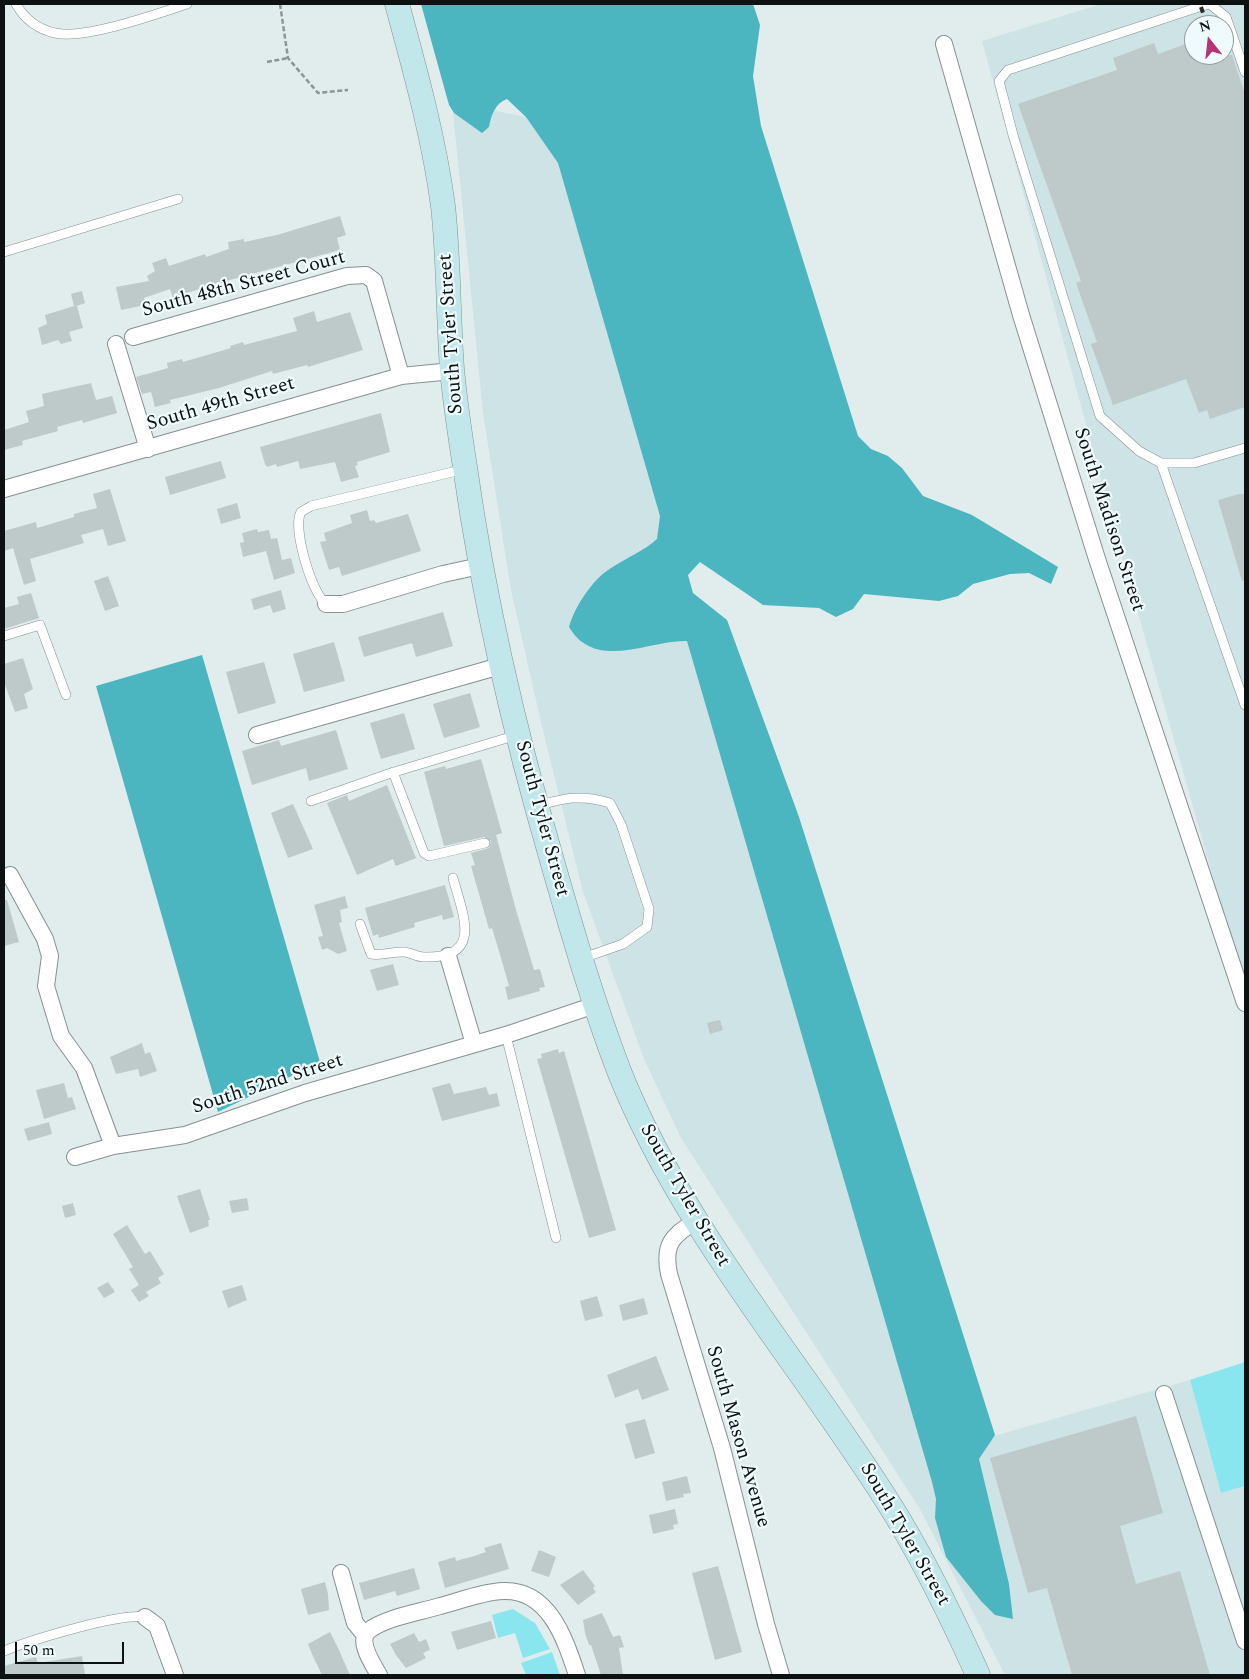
<!DOCTYPE html>
<html>
<head>
<meta charset="utf-8">
<style>
	body { margin:0 }
	#map { position:relative; width:1249px; height:1679px; overflow:hidden; background:#e1eced; font-family:Spectral,serif }
	canvas { display:block }
	.frame { position:absolute; inset:0; border:5px solid #0d1111; pointer-events:none }
	.north { position:absolute; left:1184px; top:15px; width:50px; height:50px; box-sizing:border-box; background:#eefafb; border:1px solid #949d9d; border-radius:50%; rotate:344deg; font-size:14px; font-weight:700; line-height:20px; text-align:center; color:#0d1111 }
	.north::after { content:''; display:block; margin:auto; width:18px; height:22px; background:#b63175; clip-path:polygon(50% 0,100% 100%,50% 72%,0 100%) }
	.scale { position:absolute; left:15px; top:1642px; width:109px; height:22px; box-sizing:border-box; border:2px solid #0d1111; border-top:0; padding-left:6px; font-size:15px; line-height:18px; white-space:nowrap; color:#0d1111; -webkit-text-stroke:4px #eefafb; paint-order:stroke }
</style>
</head>
<body>
<div id="map">
<canvas width="1249" height="1679"></canvas>
<div class="frame"></div>
<div class="north">N</div>
<div class="scale">50 m</div>
</div>
<script>
const ctx = document.querySelector('canvas').getContext('2d');
ctx.lineJoin = 'round';
function fill(path, color) { ctx.fillStyle = color; ctx.fill(path, 'evenodd'); }
function trace(path, color, width, dash) { ctx.strokeStyle = color; ctx.lineWidth = width; ctx.lineCap = dash ? 'butt' : 'round'; ctx.setLineDash(dash || []); ctx.stroke(path); }
function write(font, color, halo, rows, align = 'center') {
  ctx.font = font + ' Spectral,serif'; ctx.lineWidth = 4.5; ctx.setLineDash([]); ctx.textBaseline = 'middle'; ctx.strokeStyle = halo; ctx.fillStyle = color; for (const [text, x, y, turn = 0] of rows) {
    ctx.save(); ctx.translate(x, y); ctx.rotate((+turn || 0) * Math.PI / 180); ctx.textAlign = isNaN(turn) ? turn : align; if (halo) ctx.strokeText(text, 0, 0); ctx.fillText(text, 0, 0); ctx.restore();
  }
}
const built = new Path2D(`
	M1101 4H1245V990L1119 546 982 41ZM1194 25H1224V55H1194Z
	M452 102 526 117 558 163 938 1452 1190 1380 1221 1493 1245 1486V1675H1005L920 1509 681 1138 644 1059 583 892 543 731 511 590 483 413Z`);
const green = new Path2D(`
	M1245 1362V1486L1221 1493 1190 1380Z
	M513 1609 535 1623 550 1649 523 1658 515 1633 498 1638 492 1615Z
	M552 1652 560 1675H526L521 1663Z`);
const forest = new Path2D(`
	M421 4H753L760 25 753 76 761 126 858 436 871 449 888 456 902 468 923 496 972 515 1058 567 1051 584 1029 573 1010 574 973 584 958 596 939 601 864 594 853 609 836 617 819 608 763 605 700 562 688 575 693 593 727 620 799 817 995 1435 979 1459 1009 1584 1013 1619 995 1615 981 1601 946 1557 935 1518 936 1499 932 1482 687 641C648 640 596 672 569 627 575 606 592 580 611 568 626 558 644 551 657 539L660 516 558 163 526 117 507 99C495 103 491 116 489 127L482 133 454 113 449 105Z
	M202 655 320 1062 218 1112 96 686Z`);
const building = new Path2D(`
	M1194 41V55H1232L1245 94V407L1210 419 1207 410 1199 413 1186 379 1113 405 1091 344 1097 342 1076 283 1081 281 1018 104 1117 70 1113 58 1154 43 1158 54Z
	M340 216 346 235 337 238 340 250 208 286 173 298 170 289 144 298 145 305 121 310 116 287 149 281 147 276 155 271 152 263 166 258 169 266 205 254 206 257 229 249 228 242 244 239V242L277 235Z
	M82 291 85 303 77 306 83 328 69 332 72 341 61 344 58 340 42 345 38 328 47 324 45 315 74 306 71 294Z
	M314 311 317 322 350 312 363 350 308 367 307 365 273 374 272 371 219 388 170 400 171 403 155 407 151 392 142 394 136 377 168 368 167 363 182 359 183 362 231 348 230 346 243 342 244 345 297 331 293 318Z
	M91 383 96 400 112 396 117 413 83 423 82 420 57 427 58 431 22 441 23 445 4 450V430L29 422 26 411 44 406 42 394Z
	M381 413 390 452 357 462 358 465 355 466 359 477 341 482 335 462 300 469 298 461 277 467 276 464 267 467 265 464 260 447Z
	M221 461 226 478 170 495 165 477Z
	M110 489 126 541 108 546 103 529 81 535 84 543 30 559 36 581 24 585 13 548 4 551V531L36 522 37 528 74 517V514L97 508 93 494Z
	M1239 494H1245V580L1242 581 1218 500Z
	M237 503 241 518 221 524 217 509Z
	M367 510 370 521 374 520 376 523 408 514 421 551 342 576 339 567 329 570 320 542 326 541 324 533 352 523 350 515Z
	M257 529 258 532 269 530 271 539 277 538 282 560 291 558 295 573 274 580 266 551 243 557 240 543 244 542 242 533Z
	M108 576 119 606 105 611 94 581Z
	M281 590 286 609 273 613 270 605 254 610 251 599Z
	M31 593 39 618 4 629V608L19 604 17 597Z
	M443 612 453 646 416 657 412 643 364 657 358 637Z
	M334 642 345 681 304 692 293 654Z
	M23 658 33 689 24 694 28 708 15 712 4 682V664Z
	M264 662 276 703 238 714 226 672Z
	M470 693 480 727 444 738 433 704Z
	M404 713 415 749 381 759 370 723Z
	M336 730 348 769 309 781 306 768 252 785 242 751 279 740 281 746Z
	M481 759 502 833 496 835 516 910 534 970 540 969 545 987 539 988 540 991 508 1000 505 987 509 986 499 951 492 928 489 929 471 866 475 865 471 853 489 848 491 841 484 837 444 846 424 772 445 766 446 769Z
	M387 785 416 858 396 866 393 859 357 875 327 803 347 795 349 801Z
	M293 804 313 849 288 858 271 813Z
	M445 885 454 917 443 920 442 915 414 923 415 927 379 938 378 934 373 936 365 908Z
	M345 896 348 908 340 910 342 922 339 923 347 951 338 954 327 948 322 950 318 937 323 936 314 905Z
	M4 900H7L19 942 4 946Z
	M393 964 399 985 377 991 370 970Z
	M720 1020 723 1030 710 1034 707 1023Z
	M142 1043 145 1054 150 1052 157 1071 140 1077 138 1069 116 1074 110 1057Z
	M558 1049 559 1053 564 1051 616 1230 589 1238 537 1059 542 1058 541 1054Z
	M64 1083 68 1098 72 1097 76 1109 44 1119 36 1090Z
	M450 1083 454 1094 486 1087 489 1095 497 1093 500 1106 442 1121 432 1088Z
	M49 1122 52 1134 28 1141 24 1129Z
	M200 1189 210 1220H208L209 1226 190 1233 177 1196Z
	M247 1198 249 1210 232 1213 229 1201Z
	M73 1203 76 1215 65 1218 62 1206Z
	M127 1225 145 1254 150 1251 164 1274 158 1278 161 1283 146 1292 149 1296 139 1302 131 1290 139 1285 129 1269 133 1267 113 1234Z
	M108 1282 115 1292 104 1298 97 1288Z
	M242 1285 247 1300 228 1308 222 1291Z
	M597 1296 603 1316 585 1321 580 1301Z
	M644 1298 648 1314 623 1321 619 1305Z
	M656 1356 669 1390 642 1400 638 1389 615 1398 607 1375Z
	M1136 1416 1163 1513 1120 1526 1136 1584 1180 1571 1210 1675H1072L1047 1588 1028 1593 990 1458Z
	M645 1419 655 1453 635 1459 625 1424Z
	M687 1476 691 1493 683 1494 684 1497 666 1501 662 1482Z
	M675 1509 678 1524 673 1525 674 1529 653 1534 649 1515Z
	M501 1543 509 1569 445 1588 438 1562 455 1557 456 1561 474 1556 486 1552 484 1548Z
	M539 1550 556 1557 549 1577 531 1571Z
	M718 1566 742 1652 715 1660 692 1573Z
	M414 1568 420 1589 397 1596 395 1591 364 1600 359 1583Z
	M583 1570 595 1586 593 1588 596 1592 578 1605 560 1585Z
	M325 1582 328 1594 329 1610 308 1615 301 1589Z
	M602 1613 613 1637 620 1635 624 1647 619 1648 623 1675H601L591 1645H589L585 1633 583 1620Z
	M491 1621 496 1638 457 1650 451 1632Z
	M330 1632 338 1648 350 1675H322L312 1654 308 1644Z
	M414 1633 419 1642 426 1639 430 1650 423 1653 426 1658 406 1668 396 1655 390 1644Z
	M82 1656 85 1675H4V1666L36 1657 38 1663Z`);
const path = new Path2D(`
	M280 4 288 58 318 93 348 90
	M267 62 288 58`);
const service = new Path2D(`
	M16 4C24 18 37 29 55 33 84 40 157 14 187 4
	M1208 4 1008 70 999 81 1013 135 1100 416 1139 451 1161 463H1194L1245 448
	M1210 4 1226 17 1245 72
	M4 252 178 199
	M1161 463 1245 705
	M326 604C312 594 292 528 301 512L311 506 465 469
	M4 636 40 625 66 695
	M393 772 424 853 429 856 485 843
	M311 801 391 773 517 735
	M536 806C565 798 581 794 610 803L621 824 649 909 647 927 623 944 583 958
	M360 924 371 954C382 956 394 951 405 952 412 953 417 957 424 957 484 959 463 915 453 878
	M506 1035 556 1238
	M4 1651C31 1640 119 1613 145 1617`);
const minor = new Path2D(`
	M944 44 1021 315 1097 559 1245 1003
	M133 337 347 276 366 275 374 281 401 376
	M116 344 148 449
	M4 489 401 376 452 371
	M326 604H343L443 574 480 566
	M257 735 500 666
	M10 875 45 939 50 956 46 986 61 1036 84 1068 113 1146
	M448 956 474 1044
	M75 1157 113 1146 185 1135 305 1093 506 1035 595 1005
	M696 1221C672 1235 663 1245 669 1274L722 1448 766 1624 781 1675
	M1164 1394 1245 1641
	M341 1573 355 1623 364 1634
	M145 1617 157 1626 175 1675
	M379 1675C373 1664 357 1642 368 1631 387 1617 417 1613 440 1606 460 1601 481 1592 503 1591 549 1589 565 1639 577 1675`);
const secondary = new Path2D(`
	M397 4C415 70 434 138 443 206 449 260 448 315 452 369 455 402 460 435 465 467 484 602 515 734 553 864 573 934 593 1003 619 1071 682 1229 796 1357 886 1499 922 1555 951 1615 978 1675`);
const rail = new Path2D(`
	M1201 7 1207 25`);
const streetNames = [
	["South 48th Street Court",244,285,-15],
	["South Tyler Street",452,334,-94],
	["South 49th Street",221,405,-16],
	["South Madison Street",1108,520,72],
	["South Tyler Street",541,819,75],
	["South 52nd Street",268,1085,-18],
	["South Tyler Street",684,1196,60],
	["South Mason Avenue",737,1437,74],
	["South Tyler Street",904,1535,60]
];
fill(built, '#cee3e5');
fill(green, '#89e6ef');
fill(forest, '#4cb6c0');
fill(building, '#bec9ca');
trace(service, '#869192', 10);
trace(minor, '#869192', 18);
trace(secondary, '#869192', 25);
trace(path, '#8d9595', 2.5, [5, 2.5]);
trace(service, '#fff', 9);
trace(minor, '#fff', 16);
trace(secondary, '#c2e7ea', 24);
trace(rail, '#282d2d', 4, [6, 6]);
write('20px', '#0d1111', '#eefafb', streetNames);
</script>
</body>
</html>
